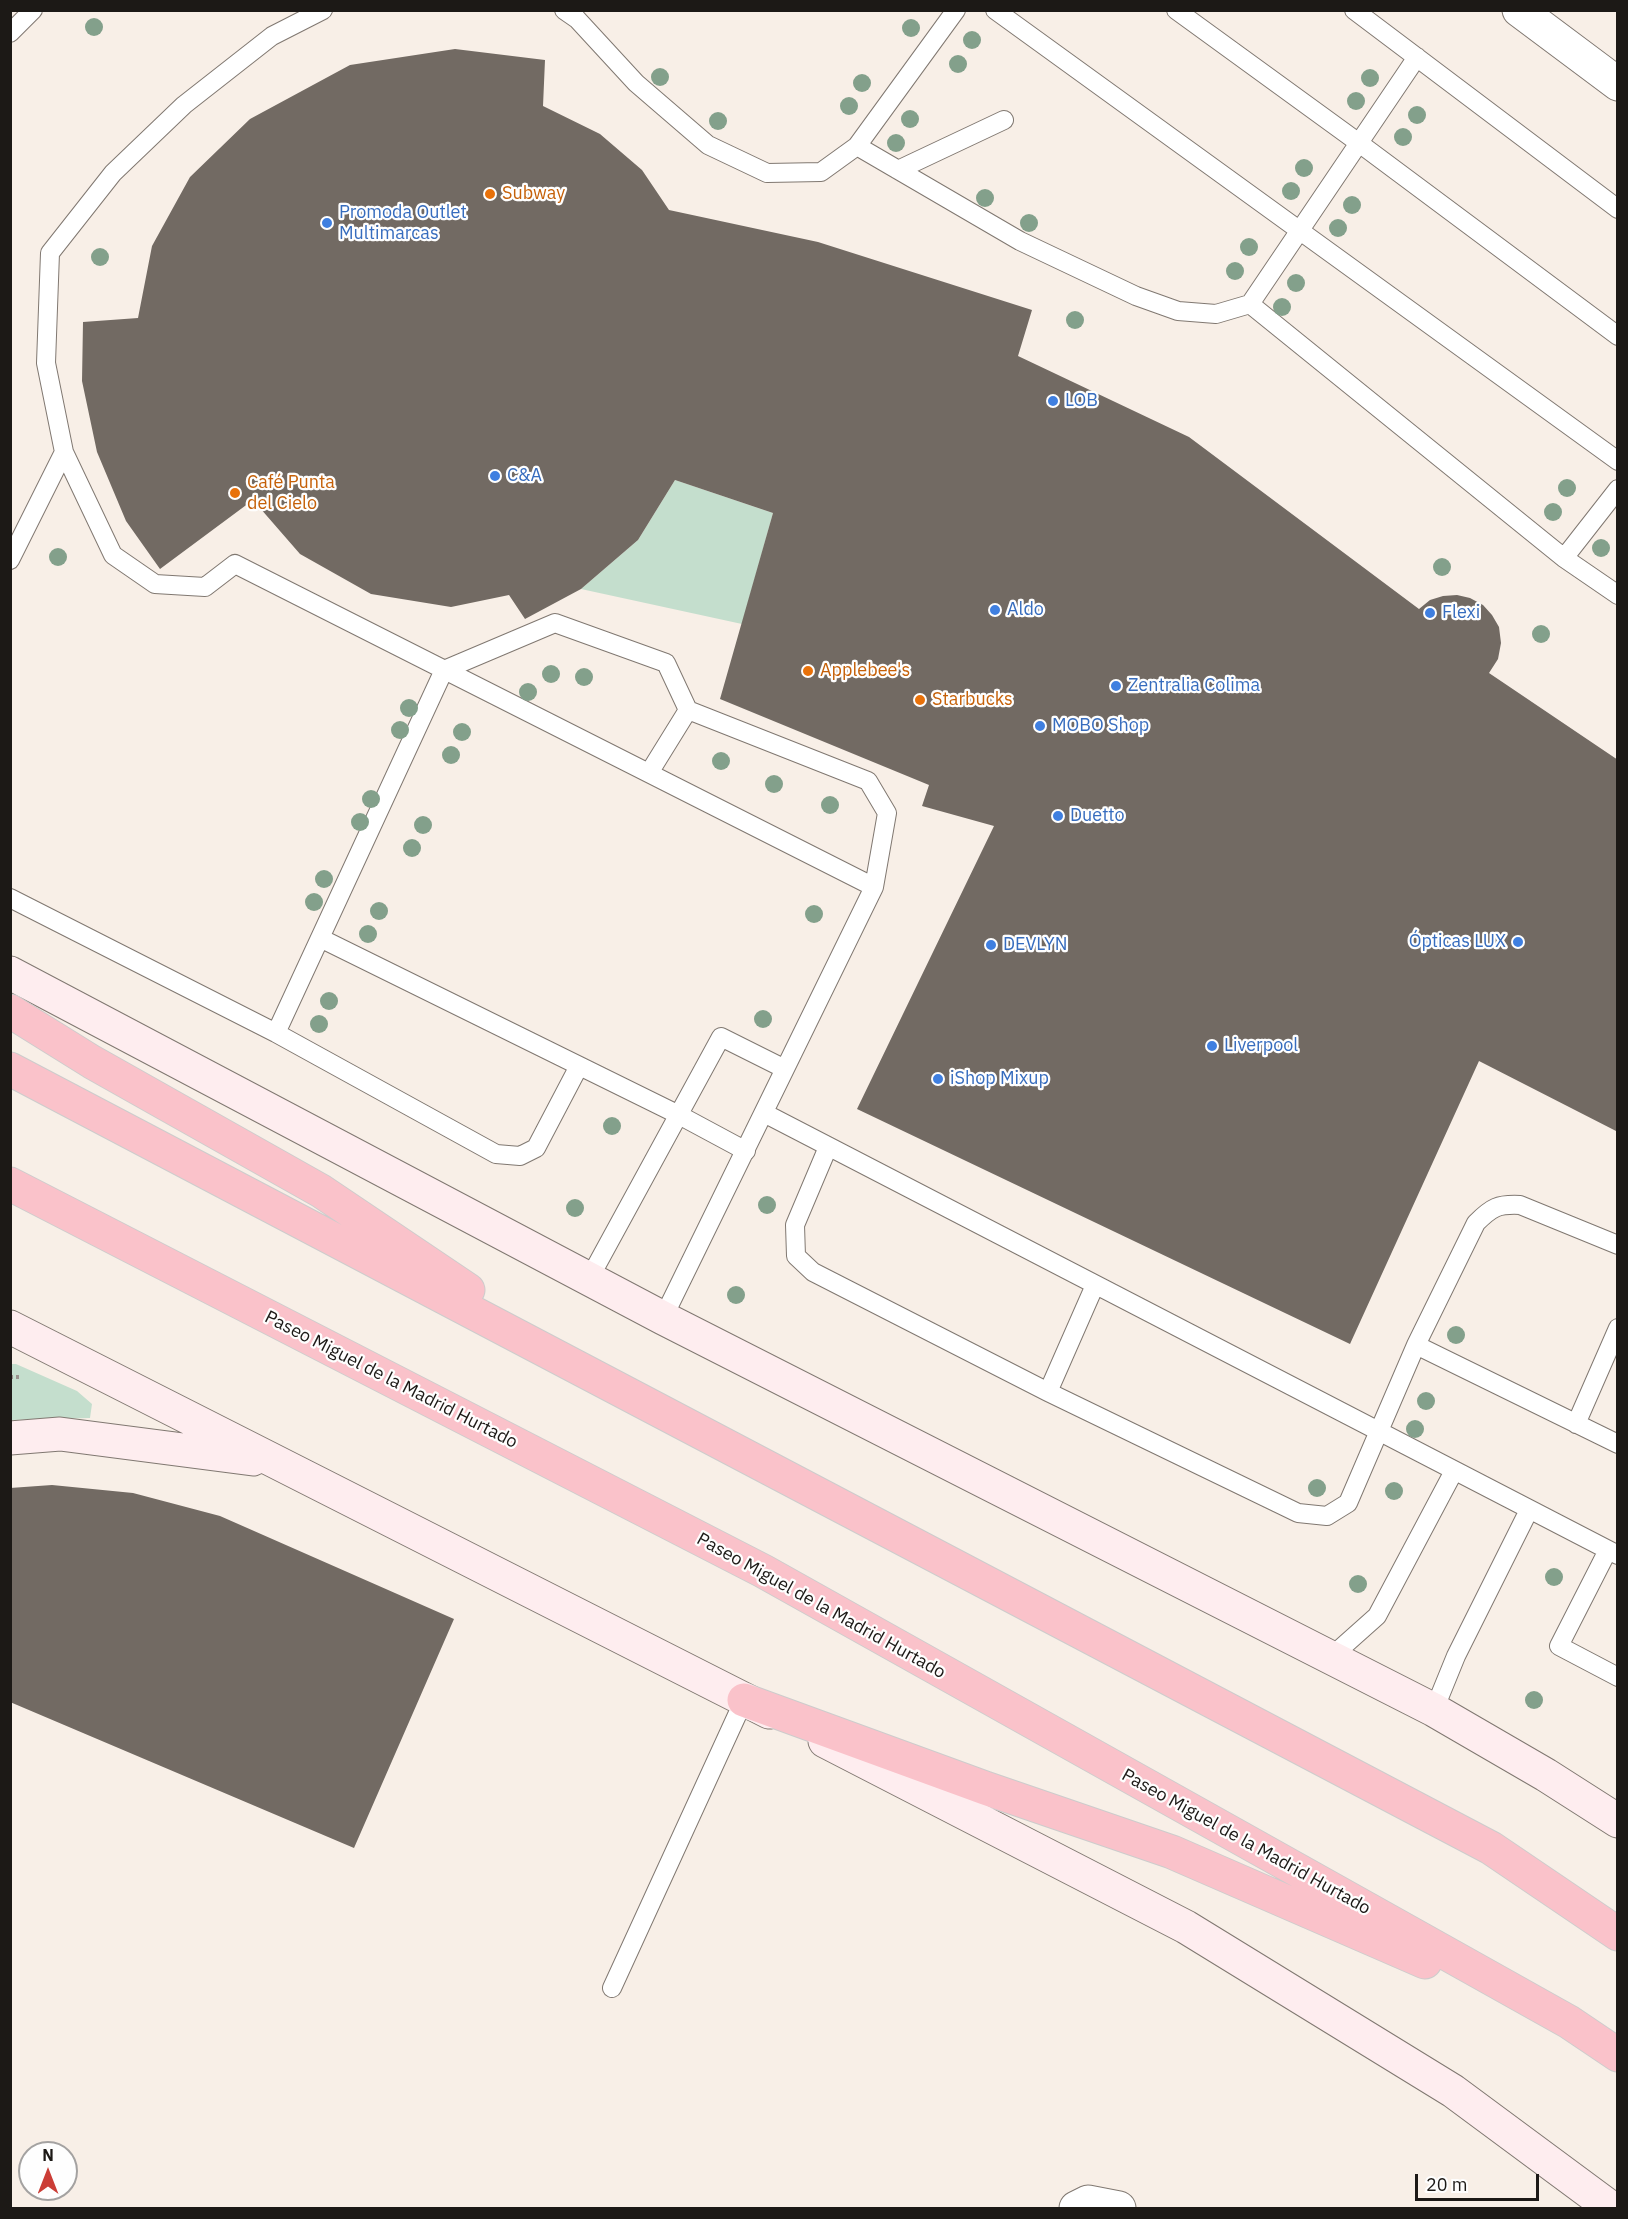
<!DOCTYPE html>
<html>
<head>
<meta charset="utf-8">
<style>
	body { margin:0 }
	#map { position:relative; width:1628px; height:2219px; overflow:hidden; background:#f8efe7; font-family:"IBM Plex Sans",sans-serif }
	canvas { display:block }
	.frame { position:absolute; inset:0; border:12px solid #1c1916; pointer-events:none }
	.north { position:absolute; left:18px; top:2141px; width:60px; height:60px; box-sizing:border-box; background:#fefefe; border:2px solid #a4a2a1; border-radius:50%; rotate:0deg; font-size:16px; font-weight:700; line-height:24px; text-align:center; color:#1c1916 }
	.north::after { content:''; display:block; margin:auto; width:21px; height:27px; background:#cb3d36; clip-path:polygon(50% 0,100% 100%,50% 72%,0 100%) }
	.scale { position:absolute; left:1415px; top:2174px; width:124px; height:27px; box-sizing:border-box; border:3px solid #1c1916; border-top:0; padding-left:8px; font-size:18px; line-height:21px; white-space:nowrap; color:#1c1916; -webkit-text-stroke:4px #fefefe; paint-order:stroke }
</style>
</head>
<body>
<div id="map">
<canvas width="1628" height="2219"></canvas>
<div class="frame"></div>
<div class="north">N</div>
<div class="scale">20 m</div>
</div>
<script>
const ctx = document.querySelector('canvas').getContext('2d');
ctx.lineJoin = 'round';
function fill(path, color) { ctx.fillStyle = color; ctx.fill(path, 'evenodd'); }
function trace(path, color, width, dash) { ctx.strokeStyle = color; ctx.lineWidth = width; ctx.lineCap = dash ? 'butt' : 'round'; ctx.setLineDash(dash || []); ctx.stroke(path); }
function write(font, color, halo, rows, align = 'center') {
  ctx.font = font + ' "IBM Plex Sans",sans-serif'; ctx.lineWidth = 4.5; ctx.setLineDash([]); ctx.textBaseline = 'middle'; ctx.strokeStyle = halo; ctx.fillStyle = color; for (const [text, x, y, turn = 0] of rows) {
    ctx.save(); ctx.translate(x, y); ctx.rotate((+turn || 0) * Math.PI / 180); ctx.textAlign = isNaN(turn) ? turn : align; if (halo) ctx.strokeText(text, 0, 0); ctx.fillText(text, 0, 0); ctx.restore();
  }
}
const green = new Path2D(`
	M675 480 773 513 742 624 581 589 638 540Z
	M10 1364H16L77 1391 92 1404 90 1418 11 1420Z`);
const building = new Path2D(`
	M455 49 545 60 543 106 600 134 642 170 669 210 818 242 1032 310 1018 356 1189 437 1419 609 1430 600 1443 596 1457 595 1470 598 1483 605 1492 615 1499 627 1501 643 1498 659 1489 673 1618 760V1132L1479 1061 1350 1344 857 1109 994 826 922 806 929 785 720 699 773 513 675 480 638 540 581 589 525 619 509 595 451 607 371 594 300 554 253 500 160 569 126 521 97 452 82 381 83 322 138 318 152 246 190 177 250 119 350 65Z
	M52 1485 133 1493 220 1516 454 1619 354 1848 10 1702V1488Z`);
const path = new Path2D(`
	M10 1377H21`);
const lane = new Path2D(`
	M323 10 272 36 184 105 113 173 50 253 46 363 64 452 113 555 155 584 205 587 235 564 874 887
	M564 10 577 19 636 83 708 145 767 173 821 172 857 146 1020 241 1136 296 1178 311 1216 314 1250 304 1417 57
	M995 10 1618 461
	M1176 10 1359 143 1618 336
	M1354 10 1618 209
	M10 33 33 10
	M857 146 956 10
	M898 170 1004 120
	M1250 304 1564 558 1618 595
	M1564 558 1618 489
	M10 560 64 452
	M649 773 688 710
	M10 898 276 1033 496 1154 520 1156 536 1148 579 1066
	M320 938 679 1115 746 1151
	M276 1033 444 670 555 623 666 663 688 710 868 781 887 813 874 887 663 1318
	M764 1113 1618 1555
	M828 1147 795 1225 796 1256 813 1272 1048 1392 1298 1513 1327 1516 1348 1503 1416 1345 1476 1223C1492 1207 1498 1204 1520 1205L1618 1245
	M589 1279 721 1037 785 1069
	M1416 1345 1618 1444
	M1048 1392 1095 1285
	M1576 1424 1618 1328
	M1608 1550 1559 1646 1618 1677
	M1331 1657 1377 1616 1454 1471
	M1434 1710 1456 1656 1529 1510
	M612 1988 744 1700`);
const street = new Path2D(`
	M1519 10 1618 84
	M1076 2208 1088 2202 1119 2208`);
const secondary = new Path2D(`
	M10 973 663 1318 1434 1710 1546 1775 1618 1821
	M10 1327 769 1712
	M10 1438 60 1434 253 1459
	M825 1741 1186 1927 1453 2091 1611 2208`);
const highway = new Path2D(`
	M10 1011 92 1062 321 1191 468 1290
	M10 1069 1491 1848 1618 1934
	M10 1184 763 1571 1569 2022 1618 2055
	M744 1700 985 1788 1172 1852 1425 1962`);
const trees = [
	[94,27],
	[911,28],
	[972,40],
	[958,64],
	[660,77],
	[1370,78],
	[862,83],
	[1356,101],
	[849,106],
	[1417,115],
	[910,119],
	[718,121],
	[1403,137],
	[896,143],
	[1304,168],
	[1291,191],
	[985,198],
	[1352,205],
	[1029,223],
	[1338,228],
	[1249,247],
	[100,257],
	[1235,271],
	[1296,283],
	[1282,307],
	[1075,320],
	[1567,488],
	[1553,512],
	[1601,548],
	[58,557],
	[1442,567],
	[1541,634],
	[551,674],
	[584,677],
	[528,692],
	[409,708],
	[400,730],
	[462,732],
	[451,755],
	[721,761],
	[774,784],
	[371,799],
	[830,805],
	[360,822],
	[423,825],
	[412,848],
	[324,879],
	[314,902],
	[379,911],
	[814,914],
	[368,934],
	[329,1001],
	[763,1019],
	[319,1024],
	[612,1126],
	[767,1205],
	[575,1208],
	[736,1295],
	[1456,1335],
	[1426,1401],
	[1415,1429],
	[1317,1488],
	[1394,1491],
	[1554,1577],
	[1358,1584],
	[1534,1700]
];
const markers = [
	[490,194,6,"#e8710a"],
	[327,223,6,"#3f7fe0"],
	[1053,401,6,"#3f7fe0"],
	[495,476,6,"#3f7fe0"],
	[235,493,6,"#e8710a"],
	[995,610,6,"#3f7fe0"],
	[1430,613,6,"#3f7fe0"],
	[808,671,6,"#e8710a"],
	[1116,686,6,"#3f7fe0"],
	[920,700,6,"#e8710a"],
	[1040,726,6,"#3f7fe0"],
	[1058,816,6,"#3f7fe0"],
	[1518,942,6,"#3f7fe0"],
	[991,945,6,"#3f7fe0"],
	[1212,1046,6,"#3f7fe0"],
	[938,1079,6,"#3f7fe0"]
];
const foodNames = [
	["Subway",502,194],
	["Café Punta",247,483],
	["del Cielo",247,504],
	["Applebee's",820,671],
	["Starbucks",932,700]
];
const shopNames = [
	["Promoda Outlet",339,213],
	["Multimarcas",339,234],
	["LOB",1065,401],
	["C&A",507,476],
	["Aldo",1007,610],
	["Flexi",1442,613],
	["Zentralia Colima",1128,686],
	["MOBO Shop",1052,726],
	["Duetto",1070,816],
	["Ópticas LUX",1506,942,"right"],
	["DEVLYN",1003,945],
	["Liverpool",1224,1046],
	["iShop Mixup",950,1079]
];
const streetNames = [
	["Paseo Miguel de la Madrid Hurtado",391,1380,27],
	["Paseo Miguel de la Madrid Hurtado",821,1606,29],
	["Paseo Miguel de la Madrid Hurtado",1246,1842,29]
];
fill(green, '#c4decd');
fill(building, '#726a63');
trace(lane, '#807871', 20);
trace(street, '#807871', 35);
trace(secondary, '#807871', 35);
trace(highway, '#cdcccc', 35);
trace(path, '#99928d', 4, [3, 3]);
trace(lane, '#fff', 18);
trace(street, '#fff', 33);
trace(secondary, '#feedef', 33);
trace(highway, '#fac2ca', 33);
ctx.fillStyle = '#83a08b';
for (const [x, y] of trees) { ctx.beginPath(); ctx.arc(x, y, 9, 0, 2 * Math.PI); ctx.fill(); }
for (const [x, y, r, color] of markers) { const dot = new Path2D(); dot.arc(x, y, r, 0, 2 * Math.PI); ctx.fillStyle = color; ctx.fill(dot); trace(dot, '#fefefe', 2); }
write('18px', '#c56008', '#fefefe', foodNames, 'left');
write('18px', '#366cbe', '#fefefe', shopNames, 'left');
write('18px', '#1c1916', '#fefefe', streetNames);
</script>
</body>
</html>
